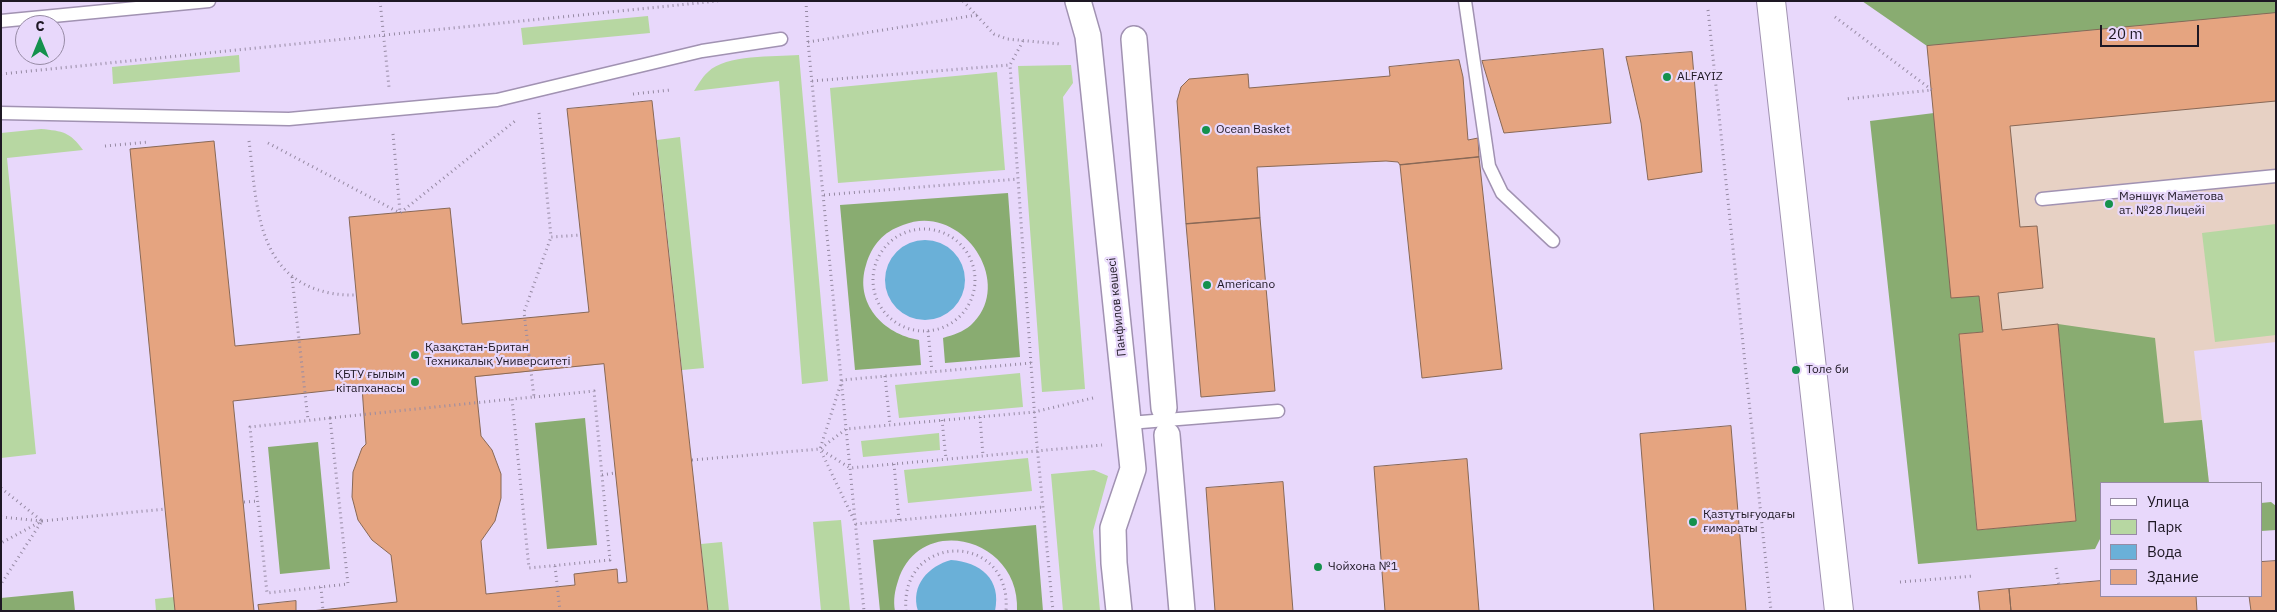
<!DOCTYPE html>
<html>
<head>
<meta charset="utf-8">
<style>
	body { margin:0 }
	#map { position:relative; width:2277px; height:612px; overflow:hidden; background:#e8d8fb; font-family:"IBM Plex Sans",sans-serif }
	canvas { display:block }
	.frame { position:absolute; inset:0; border:2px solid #1e1824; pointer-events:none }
	.legend { position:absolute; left:2100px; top:482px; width:162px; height:115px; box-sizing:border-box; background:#e8d8fb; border:1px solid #978ba5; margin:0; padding:6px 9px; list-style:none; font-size:15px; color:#1e1824 }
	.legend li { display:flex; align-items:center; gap:10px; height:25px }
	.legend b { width:25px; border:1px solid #978ba5 }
	.north { position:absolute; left:15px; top:15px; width:50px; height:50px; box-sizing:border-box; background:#e8d8fb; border:1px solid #978ba5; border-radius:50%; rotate:0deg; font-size:14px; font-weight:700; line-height:20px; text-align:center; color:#1e1824 }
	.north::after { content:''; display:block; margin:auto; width:18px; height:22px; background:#15914d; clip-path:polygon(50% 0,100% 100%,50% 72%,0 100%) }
	.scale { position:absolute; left:2100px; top:25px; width:99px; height:22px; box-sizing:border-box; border:2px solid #1e1824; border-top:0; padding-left:6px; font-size:15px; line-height:18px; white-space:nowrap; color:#1e1824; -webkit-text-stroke:4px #e8d8fb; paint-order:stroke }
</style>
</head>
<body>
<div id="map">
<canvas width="2277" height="612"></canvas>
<div class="frame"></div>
<ul class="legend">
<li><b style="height:6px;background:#fff"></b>Улица</li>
<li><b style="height:14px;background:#b7d7a2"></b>Парк</li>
<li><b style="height:14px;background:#6ab0d8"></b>Вода</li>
<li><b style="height:14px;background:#e5a480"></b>Здание</li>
</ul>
<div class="north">С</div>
<div class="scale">20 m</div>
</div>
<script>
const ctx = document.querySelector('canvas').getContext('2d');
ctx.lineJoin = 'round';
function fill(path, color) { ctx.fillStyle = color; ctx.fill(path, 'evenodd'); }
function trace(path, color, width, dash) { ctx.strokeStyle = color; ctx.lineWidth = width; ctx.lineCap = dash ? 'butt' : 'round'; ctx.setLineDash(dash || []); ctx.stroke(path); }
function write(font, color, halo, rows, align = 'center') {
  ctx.font = font + ' "IBM Plex Sans",sans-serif'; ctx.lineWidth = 4.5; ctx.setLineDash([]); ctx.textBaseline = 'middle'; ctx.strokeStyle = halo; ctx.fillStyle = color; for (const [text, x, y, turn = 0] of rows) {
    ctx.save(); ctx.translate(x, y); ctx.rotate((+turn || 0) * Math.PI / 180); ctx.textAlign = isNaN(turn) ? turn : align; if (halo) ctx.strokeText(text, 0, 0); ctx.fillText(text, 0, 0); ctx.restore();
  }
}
const education = new Path2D(`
	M2276 13V342L2194 351 2209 483H2101L2076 521 1977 530 1959 334 1951 298 1927 46Z`);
const green = new Path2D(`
	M648 16 650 33 523 45 521 28Z
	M239 55 240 72 113 84 112 67Z
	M799 55 828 381 802 384 779 81 694 91C698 85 702 77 708 72 726 54 774 57 799 55Z
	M1071 65 1073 83 1063 97 1085 389 1042 392 1018 66Z
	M997 72 1005 170 838 183 830 88Z
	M41 129C63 131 70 132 83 150L7 158 36 454 1 458V133Z
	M680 137 704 368 682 370 657 140Z
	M2276 224V335L2215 342 2202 233Z
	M1020 373 1023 407 899 418 895 385Z
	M939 433 940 450 863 457 861 441Z
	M1028 458 1032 491 908 503 904 470Z
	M1094 470 1108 476 1093 531 1100 611H1063L1051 474Z
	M841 520 850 611H821L813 522Z
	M722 542 729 611H708L701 544Z
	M174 597 175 611H156L155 599Z`);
const forest = new Path2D(`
	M1862 1H2276V13L1927 46Z
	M1934 113 1979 296 1983 332 1959 334 1977 530 2076 521 2058 324 2155 338 2164 423 2202 420 2209 483H2101V537L2095 549 1918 564 1870 121Z
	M1008 193 1020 357 945 363 943 338C953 335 963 332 971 325 1017 283 961 201 903 225 883 232 872 245 866 265 854 303 883 334 919 340L921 365 855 370 840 205Z
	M585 418 597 545 547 549 535 423Z
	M318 442 330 569 280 574 268 447Z
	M2271 502 2276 506V530L2261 531V503Z
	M1036 525 1043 611H1017C1021 537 919 512 898 581 895 590 893 600 895 611H880L873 540Z
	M73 591 75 611H1V598Z`);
const water = new Path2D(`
	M885 280a40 40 0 1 1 80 0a40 40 0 1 1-80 0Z
	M951 560C980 562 1002 579 995 611H918C910 585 929 566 951 560Z`);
const building = new Path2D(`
	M2276 13V101L2010 126 2020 227 2037 226 2043 288 1998 293 2002 330 2058 324 2076 521 1977 530 1959 334 1983 332 1979 296 1951 298 1927 46Z
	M1603 49 1611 123 1504 133 1482 61Z
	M1692 52 1702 172 1648 180 1641 123 1626 57Z
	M1459 60 1463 77 1468 140 1478 138 1479 157 1400 165 1398 162 1386 161 1257 167 1260 218 1186 224 1177 101 1181 87 1189 79 1248 74 1249 88 1390 76 1389 67Z
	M652 101 708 611H311L397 602 391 555 372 540 358 520 352 497 353 472 362 448 366 444 362 387 233 401 254 611H175L130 149 214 141 235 346 360 334 349 217 450 208 462 324 589 312 567 109ZM604 364 627 582 618 583 617 569 574 574 575 585 486 594 481 541 495 521 501 498V474L492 450 481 436 475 377Z
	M1479 157 1502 369 1422 378 1400 165Z
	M1260 218 1275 391 1201 397 1186 224Z
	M1731 426 1746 611H1654L1640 434Z
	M1467 459 1479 611H1385L1374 467Z
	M1283 482 1293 611H1215L1206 488Z
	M2276 561V611H2251L2249 596H2261V562Z
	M2101 581V596H2196L2197 611H2011L2009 589Z
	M2009 589 2011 611H1980L1978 592Z
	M296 601V611H259L258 605Z`);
const path = new Path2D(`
	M380 1 389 87
	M806 1 808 42 864 611
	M963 1 994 34 1007 39 1060 44
	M1708 10 1771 611
	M1835 17 1932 90 1845 99
	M1023 41 1010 65 1036 435 1053 611
	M808 42 977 15
	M1 74 718 1
	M812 81 1010 65
	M633 94 671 90
	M539 113 551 237 581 235
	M393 134 400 212
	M249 141C257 202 255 278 330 293 339 295 348 295 357 295
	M268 143 400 213 515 121
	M105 146 149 142
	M824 195 1018 179
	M873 280a51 51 0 1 1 102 0a51 51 0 1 1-102 0Z
	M292 277 308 420
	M928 331 932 371
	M1031 363 842 380 820 449 856 524 1043 507
	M885 376 890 425
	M534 397 594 391 610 560 529 568 512 399 534 397 524 312 551 237
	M1093 398 1034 412 846 429 820 449 850 468 1102 445
	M980 417 983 456
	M330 418 348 584 267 593 250 427Z
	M330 418 512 399
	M942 420 946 459
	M692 460 820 449
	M894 464 899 520
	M602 475 615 473
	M1 488 42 521 1 584
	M244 502 258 501
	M1 517 42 521 1 543
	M42 521 166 509
	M555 566 560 611
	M2056 568 2059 585
	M1900 582 1974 576
	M321 587 323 611
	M906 611C899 532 1012 530 1006 611`);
const lane = new Path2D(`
	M1465 1 1489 166 1502 193 1553 241
	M1 21 209 1
	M1 113 289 119 497 100 702 51 781 39
	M2042 199 2276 176
	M1129 423 1278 411`);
const street = new Path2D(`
	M1078 1 1088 36 1133 469 1113 528 1114 563 1119 611
	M1134 39 1164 408
	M1167 435 1182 611`);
const secondary = new Path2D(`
	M1771 1 1839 611`);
const markers = [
	[1667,77,5,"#15914d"],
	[1206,130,5,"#15914d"],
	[2109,204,5,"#15914d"],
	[1207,285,5,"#15914d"],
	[415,355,5,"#15914d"],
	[1796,370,5,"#15914d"],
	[415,382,5,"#15914d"],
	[1693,522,5,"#15914d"],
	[1318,567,5,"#15914d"]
];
const poiNames = [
	["ALFAYIZ",1677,77],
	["Ocean Basket",1216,130],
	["Мәншүк Маметова",2119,197],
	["ат. №28 Лицейі",2119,211],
	["Americano",1217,285],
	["Қазақстан-Британ",425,348],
	["Техникалық Университеті",425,362],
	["Толе би",1806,370],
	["ҚБТУ ғылым",405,375,"right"],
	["кітапханасы",405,389,"right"],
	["Қазтұтығуодағы",1703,515],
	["ғимараты",1703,529],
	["Чойхона №1",1328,567]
];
const streetNames = [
	["Панфилов көшесі",1117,307,-96]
];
fill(education, '#e7d1c4');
fill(green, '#b7d7a2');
fill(forest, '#89ac71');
fill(water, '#6ab0d8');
fill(building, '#e5a480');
trace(building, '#886856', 1);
trace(lane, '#a192b2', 15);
trace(street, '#a192b2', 28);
trace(secondary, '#a192b2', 30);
trace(path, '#968aa3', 3, [1, 4]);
trace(lane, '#fff', 12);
trace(street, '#fff', 25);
trace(secondary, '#fff', 28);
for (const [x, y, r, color] of markers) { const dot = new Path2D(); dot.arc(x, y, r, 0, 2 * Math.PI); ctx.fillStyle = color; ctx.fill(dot); trace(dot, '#e8d8fb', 2); }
write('12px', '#1e1824', '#e8d8fb', poiNames, 'left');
write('12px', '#1e1824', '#e8d8fb', streetNames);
</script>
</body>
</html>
